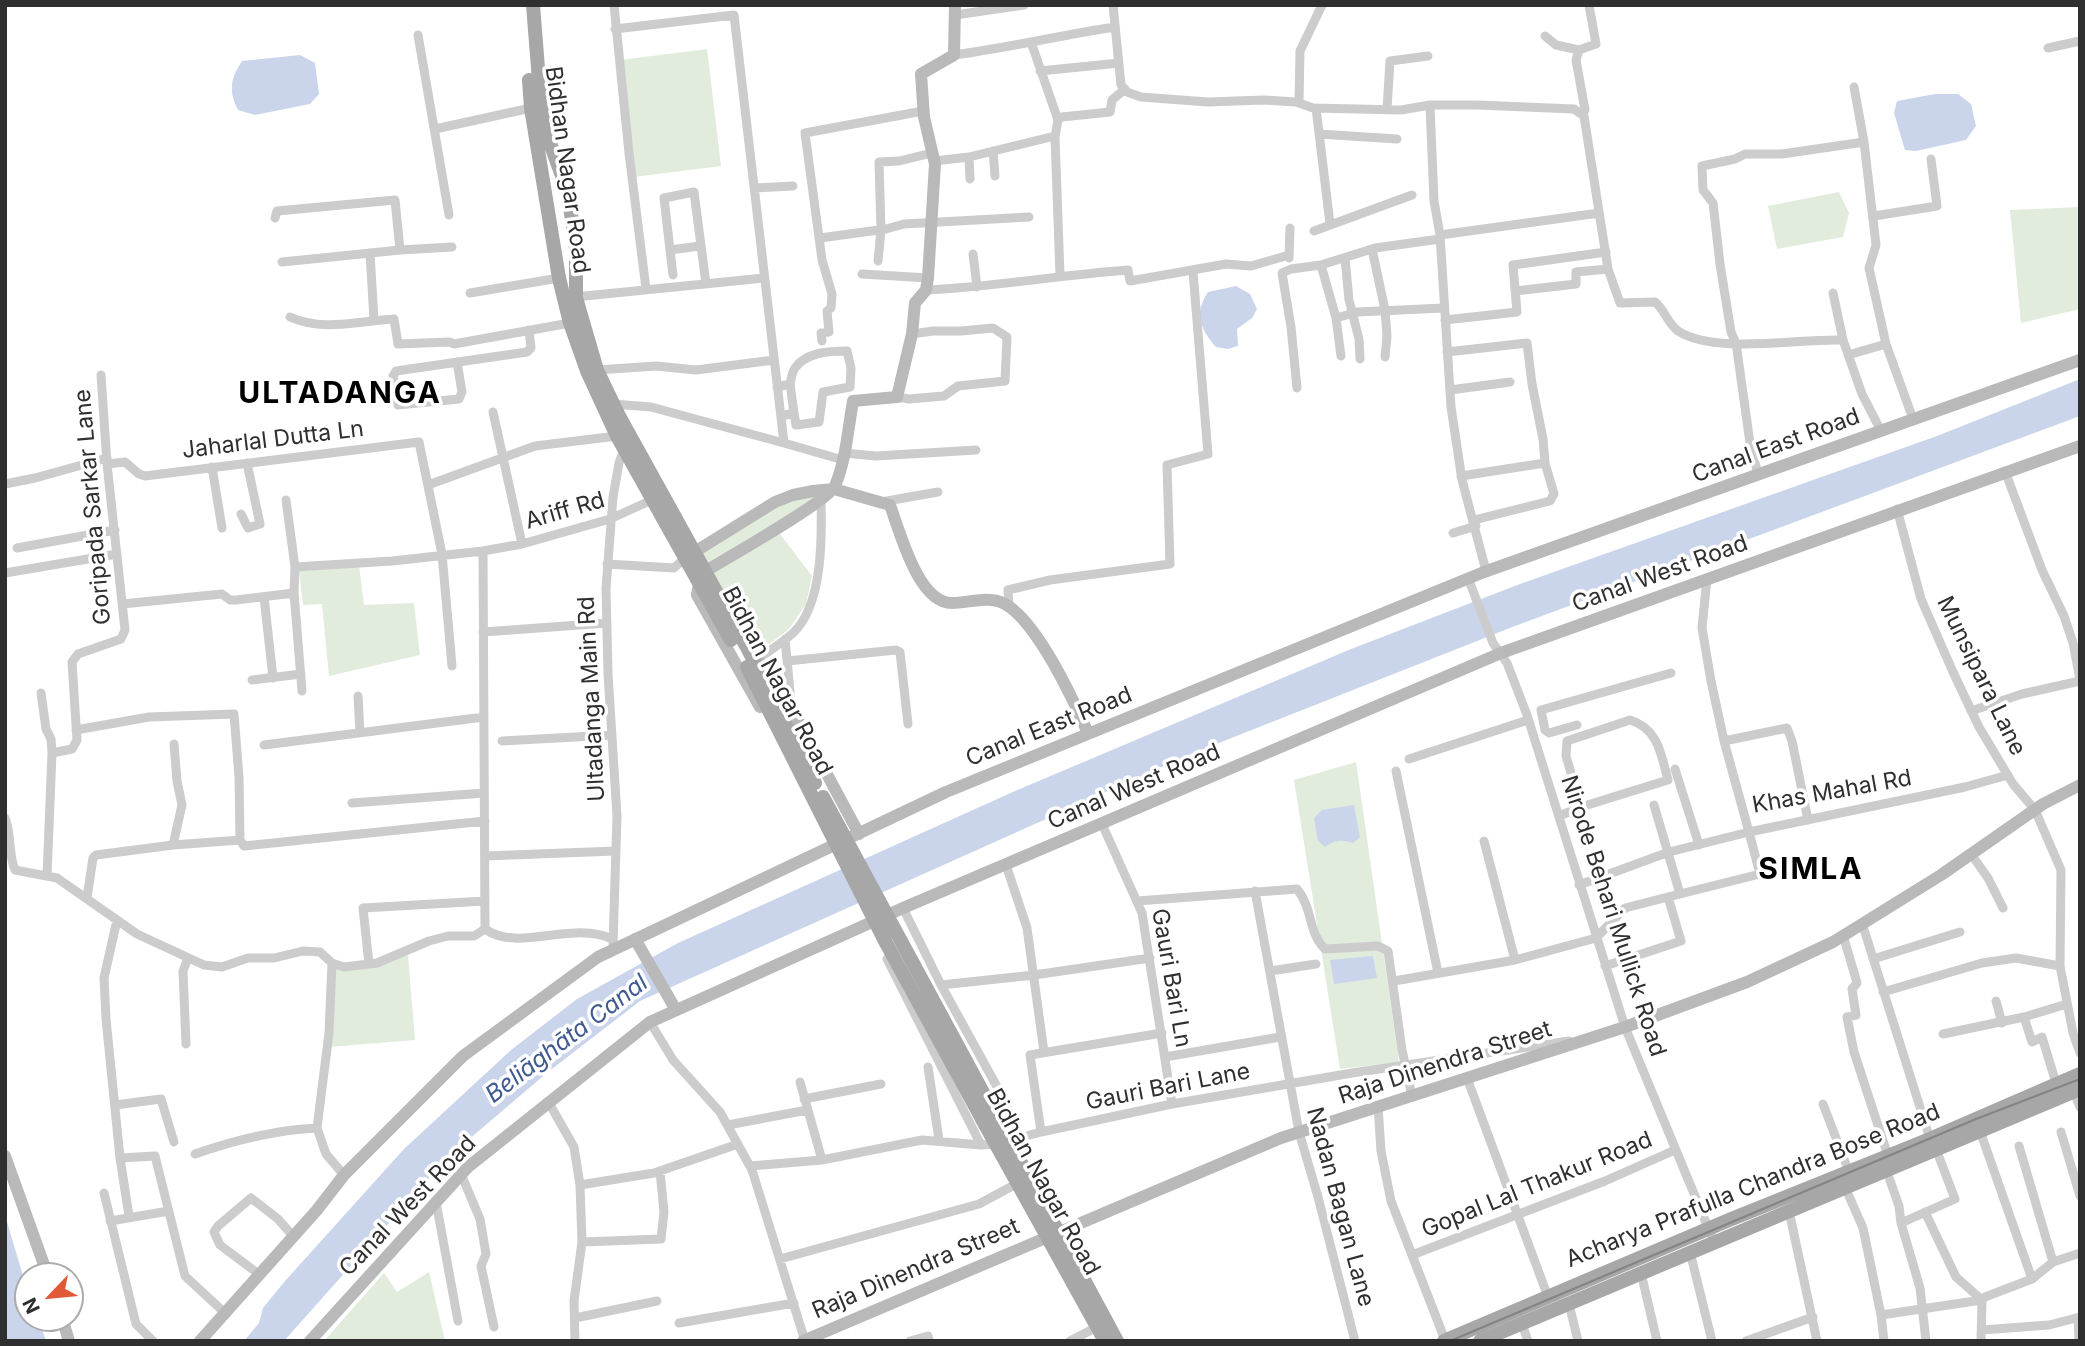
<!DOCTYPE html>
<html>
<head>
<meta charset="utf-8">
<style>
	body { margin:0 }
	#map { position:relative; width:2085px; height:1346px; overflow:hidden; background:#fff; font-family:Inter,sans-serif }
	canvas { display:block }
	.frame { position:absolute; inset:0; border:7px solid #2f2f2f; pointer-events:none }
	.north { position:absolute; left:14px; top:1262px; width:70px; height:70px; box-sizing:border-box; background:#fff; border:2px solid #acacac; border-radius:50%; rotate:244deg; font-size:19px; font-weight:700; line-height:28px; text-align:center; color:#2f2f2f }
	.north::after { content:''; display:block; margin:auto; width:24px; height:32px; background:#e15936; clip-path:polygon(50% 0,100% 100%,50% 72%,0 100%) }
</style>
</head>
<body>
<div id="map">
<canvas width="2085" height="1346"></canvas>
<div class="frame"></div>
<div class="north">N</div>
</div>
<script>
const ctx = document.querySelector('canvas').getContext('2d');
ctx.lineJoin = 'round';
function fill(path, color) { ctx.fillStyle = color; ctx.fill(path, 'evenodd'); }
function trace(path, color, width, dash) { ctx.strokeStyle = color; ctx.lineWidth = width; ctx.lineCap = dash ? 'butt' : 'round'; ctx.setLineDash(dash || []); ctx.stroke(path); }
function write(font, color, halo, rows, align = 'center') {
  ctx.font = font + ' Inter,sans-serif'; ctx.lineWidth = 7; ctx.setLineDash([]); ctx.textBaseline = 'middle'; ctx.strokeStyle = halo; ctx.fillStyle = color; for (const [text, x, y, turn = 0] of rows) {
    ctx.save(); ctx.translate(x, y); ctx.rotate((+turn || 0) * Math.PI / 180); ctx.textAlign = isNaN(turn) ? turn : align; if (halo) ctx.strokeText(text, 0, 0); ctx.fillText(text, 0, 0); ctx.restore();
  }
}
const green = new Path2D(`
	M707 49 721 166 634 177 620 60Z
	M1839 192 1849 213 1843 237 1777 249 1768 206Z
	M2080 207V309L2021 323 2010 210Z
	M826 492 704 568 695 554 769 508Z
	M777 530 812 576 806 604 789 629 756 654 707 574Z
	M359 565 364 605 414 603 420 655 329 676 322 604 303 605 299 571Z
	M1356 762 1399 1062 1340 1069 1294 780Z
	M408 955 415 1040 329 1047 335 968 383 964Z
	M429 1272 445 1341H324L384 1273 397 1292Z`);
const water = new Path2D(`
	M300 55 315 63 319 94 310 104 255 115 238 110C228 90 231 78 242 61Z
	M1935 94H1958L1971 104 1976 126 1966 140 1916 151 1905 150 1894 113 1897 101Z
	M1236 286 1250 294 1257 309 1252 318 1237 329 1238 346 1228 349 1216 347C1200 329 1194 313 1208 292Z
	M2080 379V416L1515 626 1191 754 640 1001 548 1072 447 1158 284 1341H244L259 1323 263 1308 285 1281 404 1149 511 1050 577 999 678 943 1015 791 1351 649 1520 584 1937 436Z
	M1354 805 1360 837 1353 843C1341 839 1335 840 1325 847L1318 841 1314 818 1322 810Z
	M1373 956 1377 978 1334 984 1330 960Z
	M5 1215 28 1293V1318H38L46 1341H8L5 1333Z`);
const street = new Path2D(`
	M614 5 629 153 646 289
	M1113 5 1121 85 1127 92 1141 97 1208 102 1264 100 1296 102 1313 108 1401 110 1430 105H1478L1574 109 1584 116 1608 269 1620 303 1655 302C1665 310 1667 323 1678 331 1715 355 1800 338 1843 340L1862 394 1881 431
	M955 15 1024 5
	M615 29 734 15 784 443 843 460
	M418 35 449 215
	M1545 36 1556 45 1579 50
	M1031 42 1058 120
	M2048 48 2080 41
	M954 55C1008 48 1061 35 1115 27
	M1040 71 1119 63
	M1854 87 1864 142
	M1299 102 1300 51 1322 5
	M1430 105 1434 201 1440 235 1451 407 1462 480 1486 571
	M1316 108 1330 224
	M1387 109 1390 61 1428 56
	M1585 110 1576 60 1579 50 1596 44 1589 5
	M435 129 531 108
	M1319 134 1397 139
	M993 151 995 176
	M969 157 970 179
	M934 161 969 157 1055 136
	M754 188 793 186
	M1874 216 1937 206 1931 159
	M275 218 277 211 395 200 400 250 452 247
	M1314 231 1412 195
	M1440 235 1599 213
	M820 238 886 229 904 224 1029 217
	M700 246 670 250 664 198 694 192 706 284
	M1372 249 1385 310 1387 336 1385 357
	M670 250 673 275
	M370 253 374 320
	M973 254 977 287
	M1289 258 1290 228
	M1345 258 1349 300 1359 339 1360 359
	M878 261 881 230 879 162 899 161 932 153
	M282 262 400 250
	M1321 265 1336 318 1341 356
	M862 274 928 278
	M1060 275 1055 137 1058 120 1062 117 1110 112 1112 100 1125 89
	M926 290C993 287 1060 275 1128 270L1130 281 1226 264 1251 266 1289 255
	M1515 291 1576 284V272L1608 269
	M470 293 559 278
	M1833 293 1843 340
	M572 299 585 296 764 278
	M290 317C323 332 358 321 394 319L398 344 450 342 454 344 570 323
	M1336 318 1357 312 1444 308
	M1445 320 1517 312 1513 265 1606 252
	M822 341 821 333 829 332 827 311 831 308 832 294 822 260 805 133 923 111
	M1886 344 1913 419
	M1447 352 1527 343 1532 384 1543 439 1545 463 1554 494 1550 501 1474 520
	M457 362 462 392 459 399 398 405 393 376 396 371 527 352 531 348 529 330
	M597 370 656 366 696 370 774 360
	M790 384 794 413
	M777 387 790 384C791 380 792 372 795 368 806 352 830 351 847 351L851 368 850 387 823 392 819 422 796 425 794 413 781 416
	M1297 388 1291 327 1282 273 1291 269 1321 265 1375 248 1440 239
	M1450 390 1510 382
	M897 397 909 399 944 396 958 386 1005 381 1007 337 993 328 961 331H933L912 334
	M613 404 651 407 784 443
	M493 412 522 544
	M844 453 876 456 976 450
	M107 464 125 462 139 474 145 476 419 442 442 554 452 666
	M212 467 222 528
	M2005 471 2042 570 2064 616 2073 643 2080 680
	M1758 474 1750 443 1736 343 1731 332 1720 264 1713 203 1703 190 1702 166 1735 159 1745 154H1782L1864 142 1876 245 1869 268 1886 344 1848 355
	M1461 476 1545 463
	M5 484 35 478 107 458
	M428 485 535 446 617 436
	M286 500 295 567 294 593 302 691
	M881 502 938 492
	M1897 509 1921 599 1953 672 1979 727 2013 784 2035 810 2061 870 2060 966 2073 1033 2080 1053
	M241 514 248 528 260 524 247 463
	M1453 533 1476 526
	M17 548 115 530
	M483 551 485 929
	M607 564 674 568 685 558
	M295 567 392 561 483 551 522 544 610 519 654 499
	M5 573 117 554
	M1468 578 1493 643 1507 663 1527 715 1625 1027 1714 1242
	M1707 578 1702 628 1711 681 1724 741 1749 832 1965 787 2008 775
	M264 597 273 678
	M122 604 222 594 230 600H236L294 593
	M1009 607 1008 590 1050 580 1170 564 1167 465 1208 454 1193 272
	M483 632 607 623
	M785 639 791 702
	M758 659C769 651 782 643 793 633 823 605 822 537 821 499
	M787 661 896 650 900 652 908 724
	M252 680 301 674
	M41 693 46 729 51 739 52 753 47 876
	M358 696 360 733
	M1971 711 2022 694 2080 681
	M1577 725 1549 733 1545 730 1541 710 1671 673
	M76 730 149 717 234 714 239 777 240 840 244 846 485 821
	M502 741 612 735
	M1724 741 1787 728 1792 741 1808 820
	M264 745 484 717
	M52 753 72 749 77 740 72 662 78 654 121 639 125 630 107 464 101 375
	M1409 759 1528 720
	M1675 769 1699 845
	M1396 771 1438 973
	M352 803 484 793
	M1654 805 1680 894
	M1559 816 1581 807 1668 780C1661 755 1659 729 1630 720L1567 741 1566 756 1581 807
	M5 818C12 835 8 854 15 870L57 878 137 934 204 965 222 967 248 958H274L303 951 320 952 332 963 344 967 377 963 429 941 448 936H474L485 929C518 953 572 920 612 939
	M1102 824 1142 913 1172 1104
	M1484 841 1515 960
	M173 845 182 805 177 781 174 744
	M1971 854 1988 878 2003 908
	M485 856 616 851
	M1006 865 1027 928 1044 1052
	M1579 885 1669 852 1749 832 1760 874 1668 897 1681 941 1605 966
	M1255 891 1299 1132 1318 1197 1355 1341
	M87 898 93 858 96 855 173 845 240 840
	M1137 901 1297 889C1313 908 1308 933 1325 949L1378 946 1388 951 1402 1050 1412 1096
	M903 908 941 985 1006 1103 1015 1140
	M117 920 104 978 106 1019 120 1158 129 1216
	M1862 923 1930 1139
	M1843 935 1857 983 1852 989 1856 1015 1847 1017 1854 1052 1888 1156
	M613 944 617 816 608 674 606 588 613 497 619 463 624 449
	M887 959 981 1145
	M1873 959 1960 932
	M332 963 329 1033 317 1128 326 1154 344 1175
	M369 964 363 908 485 901
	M1270 971 1316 964
	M1394 981 1515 960 1596 938 1625 908 1668 897
	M941 985 1034 975 1150 958
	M1883 992 1982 963 2016 958 2060 966
	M1996 1001 2002 1023
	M2024 1017 2067 1004
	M650 1022 673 1060 720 1112 752 1170 805 1341
	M1943 1034 2024 1017 2032 1042 2042 1037 2056 1083
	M186 1044 183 971 188 958
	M1165 1057 1280 1037
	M928 1067 939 1140
	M1467 1078 1548 1297
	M800 1082 822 1160
	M2074 1092 2080 1107
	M804 1099 881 1084
	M549 1103 574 1147 580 1185 582 1242 574 1301 575 1341
	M1823 1104 1849 1172
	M115 1105 161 1099 174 1142
	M1378 1106 1381 1151 1391 1201 1445 1340
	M728 1125 807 1110
	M1980 1131 2032 1279
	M1041 1132 1030 1055 1162 1033
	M2061 1132 2080 1196
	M2019 1146 2053 1262
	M195 1154C235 1140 274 1130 317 1128
	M120 1158 155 1156 185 1276 226 1314
	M750 1166 822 1160 922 1140 981 1145 997 1144 1041 1132 1172 1104 1352 1073 1569 1041
	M1886 1169 1899 1206 1901 1223 1920 1288 1926 1341
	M461 1174 480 1219 486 1254 481 1266 494 1327
	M580 1185 654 1173 738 1144
	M1845 1187 1863 1228 1881 1315 1884 1341
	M104 1193 136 1324 153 1341
	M436 1202 458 1321
	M1789 1211 1817 1341
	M1925 1212 1956 1277 1982 1300 1985 1297 2032 1279 2053 1262 2080 1253
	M110 1221 169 1211
	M1901 1223 1955 1199 1936 1149
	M582 1242 661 1239 664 1212 660 1171
	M1690 1252 1712 1341
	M1412 1255 1605 1181 1675 1150
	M780 1259 979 1204 1018 1183
	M1641 1273 1657 1341
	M260 1275 220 1245 214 1232 218 1226 251 1198 278 1219 292 1235
	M1569 1304 1578 1341
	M1881 1315 1982 1300 1981 1341
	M575 1318 657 1301
	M2078 1318 2079 1341
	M679 1323 794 1303
	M1522 1324 1528 1341
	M1982 1330 2049 1325 2080 1317
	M910 1341 928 1336 929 1341
	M1070 1341 1097 1327
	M1746 1341 1813 1317`);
const secondary = new Path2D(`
	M688 556 775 502 793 495 813 491 834 489 890 505C900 532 918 603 952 603 969 603 989 595 1005 604 1037 622 1073 699 1088 733
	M699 575C720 562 829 501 835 486 846 460 848 429 853 401L897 397 912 334 915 303 926 290 928 278 935 164 924 117 921 74 954 55 955 5
	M699 583 697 595 760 707
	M755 657 778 683 859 834
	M635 939 676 1010
	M5 1156 48 1276
	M62 1318 69 1341
	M200 1341 317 1210 344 1175 463 1056 598 957 946 792 1484 572 2080 360
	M310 1341 468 1167 650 1022 903 908 1501 653 2080 446
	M803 1341 1281 1138 1625 1027 1747 982 1833 942 1941 875 2043 804 2080 785`);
const primary = new Path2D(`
	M533 5 541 106 546 132 568 192 576 249V298L597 370 619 416 749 651 815 783
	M529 80 531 108 559 278 570 323 587 371 617 436 731 640
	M992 1109 1117 1341
	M982 1119 1105 1341
	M1444 1341 1729 1220 1930 1139 2080 1074
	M1480 1341 2080 1089`);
const tram = new Path2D(`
	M1450 1341 1976 1119 2080 1079`);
const primaryBridge = new Path2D(`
	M747 667 886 943 982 1119
	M823 797 992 1109`);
const streetNames = [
	["Bidhan Nagar Road",567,170,82],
	["Jaharlal Dutta Ln",273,440,-7],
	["Canal East Road",1776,446,-20],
	["Goripada Sarkar Lane",93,507,-95],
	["Ariff Rd",565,511,-16],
	["Canal West Road",1660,574,-20],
	["Munsipara Lane",1981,676,64],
	["Bidhan Nagar Road",777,681,62],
	["Ultadanga Main Rd",592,699,-93],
	["Canal East Road",1049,727,-22],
	["Canal West Road",1134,787,-23],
	["Khas Mahal Rd",1832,792,-10],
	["Nirode Behari Mullick Road",1613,916,72],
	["Gauri Bari Ln",1171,978,80],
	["Raja Dinendra Street",1445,1063,-18],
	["Gauri Bari Lane",1168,1087,-11],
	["Bidhan Nagar Road",1043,1182,61],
	["Gopal Lal Thakur Road",1537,1185,-22],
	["Acharya Prafulla Chandra Bose Road",1753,1186,-22],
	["Canal West Road",408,1206,-46],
	["Nadan Bagan Lane",1340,1207,75],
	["Raja Dinendra Street",916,1269,-23]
];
const waterNames = [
	["Beliāghāta Canal",567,1039,-37]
];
const districtNames = [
	["ULTADANGA",340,394],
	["SIMLA",1811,870]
];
fill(green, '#e1ecdd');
fill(water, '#cad5eb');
trace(street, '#ccc', 9);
trace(secondary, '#b9b9b9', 12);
trace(primary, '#a7a7a7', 14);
trace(tram, '#848484', 2);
trace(primaryBridge, '#a7a7a7', 14);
write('23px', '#2f2f2f', '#fff', streetNames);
write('italic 24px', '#3f5a8f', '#fff', waterNames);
ctx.letterSpacing = '2px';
write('bold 30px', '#000', '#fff', districtNames);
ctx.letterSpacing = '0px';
</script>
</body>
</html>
